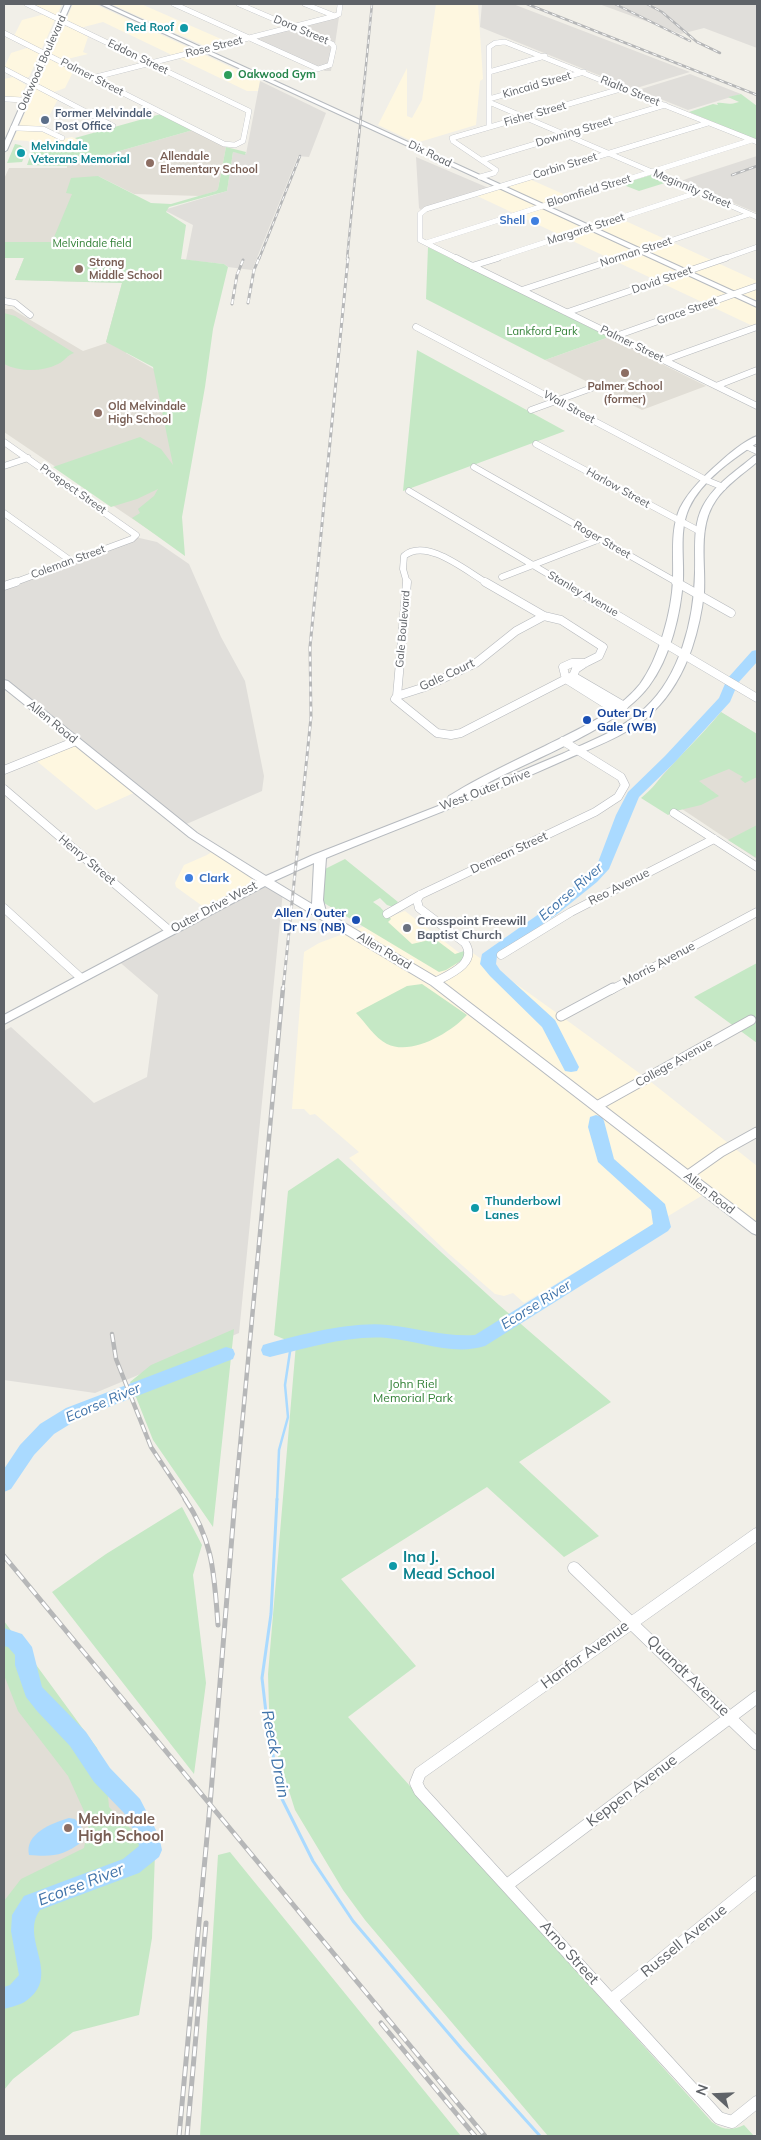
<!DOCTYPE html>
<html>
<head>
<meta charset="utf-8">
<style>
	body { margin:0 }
	#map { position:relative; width:761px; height:2140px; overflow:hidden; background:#f1efe8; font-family:Mulish,sans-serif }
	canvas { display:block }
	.frame { position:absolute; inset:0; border:5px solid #5f6368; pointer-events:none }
	.north { position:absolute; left:691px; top:2070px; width:50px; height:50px; -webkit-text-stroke:4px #fff; paint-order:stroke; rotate:290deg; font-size:14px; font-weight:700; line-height:20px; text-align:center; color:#5f6368 }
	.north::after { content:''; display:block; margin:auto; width:18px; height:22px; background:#5f6368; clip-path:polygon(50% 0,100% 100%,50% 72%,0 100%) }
</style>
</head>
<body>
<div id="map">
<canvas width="761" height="2140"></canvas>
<div class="frame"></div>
<div class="north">N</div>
</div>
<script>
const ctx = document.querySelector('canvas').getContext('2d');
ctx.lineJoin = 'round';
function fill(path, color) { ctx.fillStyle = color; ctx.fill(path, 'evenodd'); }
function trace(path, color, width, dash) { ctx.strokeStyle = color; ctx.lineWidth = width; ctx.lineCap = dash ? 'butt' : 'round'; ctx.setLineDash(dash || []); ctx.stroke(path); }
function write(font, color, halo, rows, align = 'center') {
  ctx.font = font + ' Mulish,sans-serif'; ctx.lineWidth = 4.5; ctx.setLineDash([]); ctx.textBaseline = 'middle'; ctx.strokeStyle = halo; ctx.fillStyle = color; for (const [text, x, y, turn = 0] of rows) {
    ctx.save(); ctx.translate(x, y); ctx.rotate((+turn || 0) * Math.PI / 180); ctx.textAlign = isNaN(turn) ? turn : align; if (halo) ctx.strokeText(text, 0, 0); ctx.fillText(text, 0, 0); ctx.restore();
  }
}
const commercial = new Path2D(`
	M35 4H62L29 77 23 78 4 68 11 53 33 46 14 36 22 20 49 13 34 5Z
	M73 4H95L261 81 258 91H247L103 22 80 28 66 20Z
	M111 4H141L228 42 207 47Z
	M436 4H478L483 79 480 81 476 125 416 143 378 125 407 68V116L412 118 422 100Z
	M68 26 88 37 83 52 88 54 59 61 74 70 65 88 49 94 58 99 42 130 59 140 72 137 86 144 67 152 32 151 35 146 28 141 13 140 62 27Z
	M13 77 26 85 20 98H4V79Z
	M527 178 570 197 543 206 589 228 619 218 757 281V328L473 194Z
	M76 741 138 791 96 810 33 758Z
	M216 849 265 880 208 910 176 887 175 883 184 865 207 855Z
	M405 911 462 955 470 951 561 1016 646 1078 757 1166V1230L708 1192 524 1303 513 1293 504 1296 495 1294 448 1253 349 1158 359 1152 315 1114 310 1115 304 1109H292L304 952 319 943Z`);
const industrial = new Path2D(`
	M482 4H513L690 72 633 89 480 27Z
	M599 4H757V48L704 28 681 34Z
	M339 17 331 71H325L254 39Z
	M690 74 741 94 688 110 638 90Z
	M260 81 326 113 309 157 298 156 252 270 228 267 224 264 186 260 193 225 166 211 167 209 227 191 233 152 246 154Z
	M757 156V213L681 181 689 178Z
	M416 157 491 189 422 211 419 208Z
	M135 537 157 542 189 564 221 637 245 681 264 776 262 791 182 826 4 683V586Z
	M265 880 283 891 239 1333 95 1393 4 1380V1031L11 1027 94 1103 147 1077 158 995 116 959Z`);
const education = new Path2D(`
	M193 130 226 147 218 189 216 191 200 196 134 194 98 176 145 224 126 353 199 395 155 534 4 432V309H12L83 351 107 343 106 342 122 283 15 280 24 258H4V179L9 168H67V166Z
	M609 337 636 351 706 386 642 410 545 360Z
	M721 712 757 734V859L652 789 664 773 700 737Z
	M4 1650 92 1780 125 1810 139 1846 4 1988Z`);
const green = new Path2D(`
	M741 94 757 106V140L689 112 713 104 718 105 717 103C726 102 726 106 739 102L728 97Z
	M161 114 193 130 67 166 27 165 32 151 67 152 86 145 75 138Z
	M15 144 20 145 27 150 22 162 7 163Z
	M226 147 246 152 245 155 233 152 227 191 169 207 166 212 186 225 181 259 224 264 228 267 213 329 205 387 182 517 185 556 132 518 140 513 138 509 154 496 158 489 137 499 111 507 53 467 140 437 161 449 173 465 153 367 106 342 122 283 15 280 24 258H4V242H52L72 194 66 193 71 178 98 176 151 203 171 204 216 191 218 189Z
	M651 175 668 182 639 191 621 184Z
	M428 247 609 337 545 360 426 299Z
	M4 313 15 316 74 353C67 355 65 361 58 364 42 372 20 372 4 364Z
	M417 350 565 431 403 491Z
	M721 712 757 734V777L745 783 740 779 743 777 729 769 699 781 719 796 701 805 676 811 668 815 641 798C651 790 657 782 665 773 683 752 703 734 721 712Z
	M757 825V856L755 857 728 840Z
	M345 859 398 902 393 907 387 905 380 898 373 902 380 907 391 919 388 922 412 944 425 941 431 936 455 954 464 951V959L446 970 439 972 324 903 322 900 325 869Z
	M757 963V1043L694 997Z
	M422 984 467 1015C450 1033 412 1056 387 1044 375 1038 365 1022 356 1013L407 986Z
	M338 1158 499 1305 611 1402 519 1462 599 1536 564 1557 487 1487 341 1579 416 1666 348 1717 712 2122C723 2130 731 2131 744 2125L754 2136H548L365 1920 343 1890 295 1810 273 1740 269 1708 268 1674 296 1344 274 1335 288 1191Z
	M234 1329 213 1527 153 1440 130 1382 151 1365Z
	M182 1507 202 1545 193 1575 206 1683 194 1774 52 1592 106 1554Z
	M4 1621 97 1748 106 1774 109 1807 155 1853 152 1938 139 2015 73 2032 13 2079 4 2090V1901L21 1879 84 1848 89 1822 68 1776 18 1711 4 1675Z
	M230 1852 461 2136H200L218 1855Z`);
const water = new Path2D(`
	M69 1818 75 1819 82 1828 83 1841C63 1856 53 1857 29 1855 24 1834 52 1823 69 1818Z`);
const streamFar1 = new Path2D(`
	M277 1500 279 1450 288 1417 285 1385 291 1345`);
const stream = new Path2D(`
	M277 1499 271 1614 262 1678 268 1730 282 1799 313 1861 353 1921 461 2048 540 2136`);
const river = new Path2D(`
	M757 650V662L738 683 730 702 675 762 639 797 609 869 597 882 556 915 497 956 496 964 500 970 555 1020 579 1067 577 1071 571 1072 565 1071 542 1027 490 976 480 964 482 954 546 909 587 876 597 865 616 815 628 792 665 756 719 698 727 679 752 651Z
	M596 1115 602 1117 604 1121 614 1159 665 1204 671 1227 668 1231 485 1346C453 1356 420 1341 387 1338 348 1335 308 1348 270 1357L263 1355 261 1350 263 1345C298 1335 352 1321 388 1325 417 1328 445 1337 475 1335L653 1224 651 1210 598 1162 588 1127 590 1117Z
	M226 1347 233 1349 235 1354 233 1359 80 1418 54 1434 34 1455 11 1489 4 1492V1469L20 1445 40 1424 66 1408Z
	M4 1628 22 1634 32 1647 42 1687 86 1732 110 1768 140 1799 159 1836 162 1850 159 1857 139 1873 40 1910C19 1939 63 1975 26 2001 20 2005 11 2007 4 2009V1987L10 1985 19 1975 11 1931 12 1915 24 1896 123 1859 139 1846 137 1837 124 1813 94 1782 70 1746 37 1711 26 1697 15 1665V1655L8 1647 4 1646Z`);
const streetFar4 = new Path2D(`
	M174 4 318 69 330 65 334 47 332 44 239 4
	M305 4 335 16
	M335 16 339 14 340 4
	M4 33 224 144 235 145 243 141 249 111 27 4
	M4 69 113 126
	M489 72 545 56
	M92 78 335 16
	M4 99 25 100
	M489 99 584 72
	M489 102 757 217
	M489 127V47L495 43 505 42 757 142
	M13 128 43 129 62 138
	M482 160 665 105
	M480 177 494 173 496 170 453 141 452 138 624 88
	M426 243 752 140
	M458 259 420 240V214L426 209 708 123
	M494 259 699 192
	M616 259 750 214
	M723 259 757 247`);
const streetFar3 = new Path2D(`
	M456 258 757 406
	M472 266 498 258
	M522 290 619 258
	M4 301 15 303 30 315
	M568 312 726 258
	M416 327 706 480 723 487
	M616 336 757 286
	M665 360 757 327
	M716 386 757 370
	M531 410 600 385
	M4 442 136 535 132 539 13 583
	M536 444 701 532
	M746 446 757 451
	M4 466 28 458
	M474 467 678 583
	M409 491 563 583
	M4 513 71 561
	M502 577 600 539
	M407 583 403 569 404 556C426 537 466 571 487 583`);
const streetFar2 = new Path2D(`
	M407 582 397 696 395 699 437 733 451 735 461 733 566 679
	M485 582 544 616 561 620 603 647 599 656 585 663
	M561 582 757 698
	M676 582 731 613
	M4 586 16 582
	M576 678 624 706
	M566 679 617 711
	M566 679 563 667 572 663H585
	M566 679 573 676 576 669 585 663
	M397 696 425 687 476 663 516 631 544 616
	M4 770 76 741
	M4 789 170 931
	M674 813 757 867
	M420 895 417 900 419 908 465 943C478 963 450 974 435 982
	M4 908 81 978
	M387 914 420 895 595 812 618 797 625 785 621 777 563 741
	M501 955 571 912 714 839
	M611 990 757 912`);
const streetFar1 = new Path2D(`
	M561 1016 613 988
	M597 1106 751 1020
	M687 1176 721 1152 757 1132`);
const street = new Path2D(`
	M757 1534 420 1773 416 1783 420 1791 719 2118 732 2122 757 2102
	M574 1568 757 1744
	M507 1885 757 1697
	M611 2000 757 1882`);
const secondary = new Path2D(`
	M65 4H71L7 150 4 152V143Z
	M100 4H107L757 302V307Z
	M757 436V443C733 459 702 480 689 508 679 530 684 555 683 579 681 614 670 658 649 686 614 733 519 763 468 794 499 781 530 767 562 754 590 741 621 730 645 708 680 676 694 620 695 573 696 551 692 527 703 506 714 485 736 471 754 456L757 455V462C743 474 726 485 716 500 697 527 706 563 704 593 702 611 698 630 692 648 684 671 671 695 653 712 629 735 596 746 567 759 488 795 406 825 326 858L323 900 326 912 439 979 757 1223V1235L752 1233 431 985 265 886 4 1024V1015L257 881 189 837 4 688V680L8 681 197 833 266 876 313 855 451 801 448 798 449 796 464 787C491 772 518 759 545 746 578 729 617 713 640 684 659 658 672 611 673 579 674 556 670 530 680 508 689 490 705 475 720 462 730 453 744 441 757 436ZM314 863 312 904 274 881Z`);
const railFar3 = new Path2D(`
	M527 4 757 95
	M615 4 690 41
	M647 4 662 12 697 42 720 53
	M732 175 757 166
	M259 259 300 156
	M347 259 372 4`);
const railFar2 = new Path2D(`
	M248 303 254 270 259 258
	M232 304 237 275 243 260
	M283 990 311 717 310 647 348 258`);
const railFar1 = new Path2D(`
	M112 1334 116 1359 151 1447 186 1500
	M235 1500 283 988`);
const rail = new Path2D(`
	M185 1499C214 1542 214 1575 218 1625
	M4 1556 485 2136
	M381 2023 475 2136
	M179 2136 210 1805 235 1499
	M187 2136 206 1923`);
const markers = [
	[184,28,5,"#0f9aa8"],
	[228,75,5,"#2e9e5b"],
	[45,120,5,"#5c6f8a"],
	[21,153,5,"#0f9aa8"],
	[150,163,5,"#8d6e63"],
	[535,221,5,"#3f7fe0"],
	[79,269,5,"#8d6e63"],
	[625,373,5,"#8d6e63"],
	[98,413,5,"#8d6e63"],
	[587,720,5,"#1a4fb4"],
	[189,878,5,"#3f7fe0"],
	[356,920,5,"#1a4fb4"],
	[407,928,5,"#6b7280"],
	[475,1208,5,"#0f9aa8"],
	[393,1566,5,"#0f9aa8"],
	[68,1828,5,"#8d6e63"]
];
const farCulturenames = [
	["Red Roof",174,28],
	["Melvindale",31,147,"left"],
	["Veterans Memorial",31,160,"left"]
];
const farStreetnames = [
	["Dora Street",301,30,23],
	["Rose Street",214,47,-14],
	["Eddon Street",138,57,26],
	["Oakwood Boulevard",42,63,-66],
	["Palmer Street",92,77,27],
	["Kincaid Street",537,85,-16],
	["Rialto Street",630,91,22],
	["Fisher Street",535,114,-16],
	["Downing Street",574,132,-17],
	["Dix Road",430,154,26],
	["Corbin Street",565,166,-17],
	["Meginnity Street",692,189,23],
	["Bloomfield Street",589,191,-17],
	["Margaret Street",586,229,-18],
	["Norman Street",636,252,-18],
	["David Street",662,280,-19],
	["Grace Street",687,311,-19],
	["Palmer Street",632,344,26],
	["Wall Street",569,407,28],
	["Harlow Street",618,488,29],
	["Prospect Street",73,489,35],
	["Roger Street",602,540,30],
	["Coleman Street",68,562,-20],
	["Stanley Avenue",583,594,30],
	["Gale Boulevard",403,629,-85]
];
const farLeisurenames = [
	["Oakwood Gym",238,75]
];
const farServicenames = [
	["Former Melvindale",55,114],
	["Post Office",55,127]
];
const farEducationnames = [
	["Allendale",160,157],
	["Elementary School",160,170],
	["Strong",89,263],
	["Middle School",89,276],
	["Palmer School",625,387,"center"],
	["(former)",625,400,"center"],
	["Old Melvindale",108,407],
	["High School",108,420]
];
const farShopnames = [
	["Shell",525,221]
];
const farParknames = [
	["Melvindale field",92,244],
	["Lankford Park",542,332]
];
const streetNames = [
	["Gale Court",447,675,-25],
	["Allen Road",52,722,39],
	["West Outer Drive",485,790,-21],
	["Demean Street",509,853,-25],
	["Henry Street",87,860,40],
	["Reo Avenue",619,887,-27],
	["Outer Drive West",214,907,-28],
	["Allen Road",384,951,31],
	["Morris Avenue",659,964,-28],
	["College Avenue",674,1063,-29],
	["Allen Road",709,1193,38]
];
const transitNames = [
	["Outer Dr /",597,713],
	["Gale (WB)",597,727],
	["Allen / Outer",346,913,"right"],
	["Dr NS (NB)",346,927,"right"]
];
const shopNames = [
	["Clark",199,878]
];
const worshipNames = [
	["Crosspoint Freewill",417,921],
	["Baptist Church",417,935]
];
const cultureNames = [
	["Thunderbowl",485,1201],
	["Lanes",485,1215]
];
const parkNames = [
	["John Riel",413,1384],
	["Memorial Park",413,1398]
];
const waterNames = [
	["Ecorse River",571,892,-41],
	["Ecorse River",536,1305,-32],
	["Ecorse River",103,1403,-23]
];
const nearCulturenames = [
	["Ina J.",403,1557],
	["Mead School",403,1574]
];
const nearStreetnames = [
	["Hanfor Avenue",585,1655,-36],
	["Quandt Avenue",688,1676,44],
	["Keppen Avenue",632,1791,-37],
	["Russell Avenue",684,1941,-39],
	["Arno Street",569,1953,48]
];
const nearEducationnames = [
	["Melvindale",78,1819],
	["High School",78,1836]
];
const nearWaternames = [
	["Reeck Drain",275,1754,79],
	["Ecorse River",81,1885,-21]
];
fill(commercial, '#fef7e0');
fill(industrial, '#e0deda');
fill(education, '#e1ded6');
fill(green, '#c5e8c5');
fill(water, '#aadaff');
trace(streamFar1, '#aadaff', 2.5);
trace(stream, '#aadaff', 3);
fill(river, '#aadaff');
trace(streetFar4, '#b5b8bc', 5.5);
trace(streetFar3, '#b5b8bc', 7);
trace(streetFar2, '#b5b8bc', 9);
trace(streetFar1, '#b5b8bc', 11);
trace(street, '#b5b8bc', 13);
trace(secondary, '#b6babf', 2);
trace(streetFar4, '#fff', 5);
trace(streetFar3, '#fff', 6);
trace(streetFar2, '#fff', 8);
trace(streetFar1, '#fff', 9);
trace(street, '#fff', 12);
fill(secondary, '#fff');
trace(railFar3, '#b6b7b8', 2.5);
trace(railFar2, '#b6b7b8', 3);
trace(railFar1, '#b6b7b8', 4.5);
trace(rail, '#b6b7b8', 5);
trace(railFar3, '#fff', 1, [4.5]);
trace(railFar2, '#fff', 2, [5]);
trace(railFar1, '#fff', 2.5, [8]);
trace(rail, '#fff', 3, [10]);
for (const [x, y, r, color] of markers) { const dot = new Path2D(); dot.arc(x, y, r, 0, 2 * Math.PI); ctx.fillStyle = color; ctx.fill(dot); trace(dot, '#fff', 2); }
write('bold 11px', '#0d838f', '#fff', farCulturenames, 'right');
write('11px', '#5f6368', '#fff', farStreetnames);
write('bold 11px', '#27864d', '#fff', farLeisurenames, 'left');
write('bold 11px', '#4e5e75', '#fff', farServicenames, 'left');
write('bold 11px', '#785e54', '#fff', farEducationnames, 'left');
write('bold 11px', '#366cbe', '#fff', farShopnames, 'right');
write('11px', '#348238', '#fff', farParknames);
write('12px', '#5f6368', '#fff', streetNames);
write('bold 12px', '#164399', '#fff', transitNames, 'left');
write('bold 12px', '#366cbe', '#fff', shopNames, 'left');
write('bold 12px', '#5b616d', '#fff', worshipNames, 'left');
write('bold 12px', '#0d838f', '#fff', cultureNames, 'left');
write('12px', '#348238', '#fff', parkNames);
write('italic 14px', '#4174aa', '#fff', waterNames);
write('bold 15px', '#0d838f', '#fff', nearCulturenames, 'left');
write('15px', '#5f6368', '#fff', nearStreetnames);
write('bold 15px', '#785e54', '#fff', nearEducationnames, 'left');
write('italic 16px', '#4174aa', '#fff', nearWaternames);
</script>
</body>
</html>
